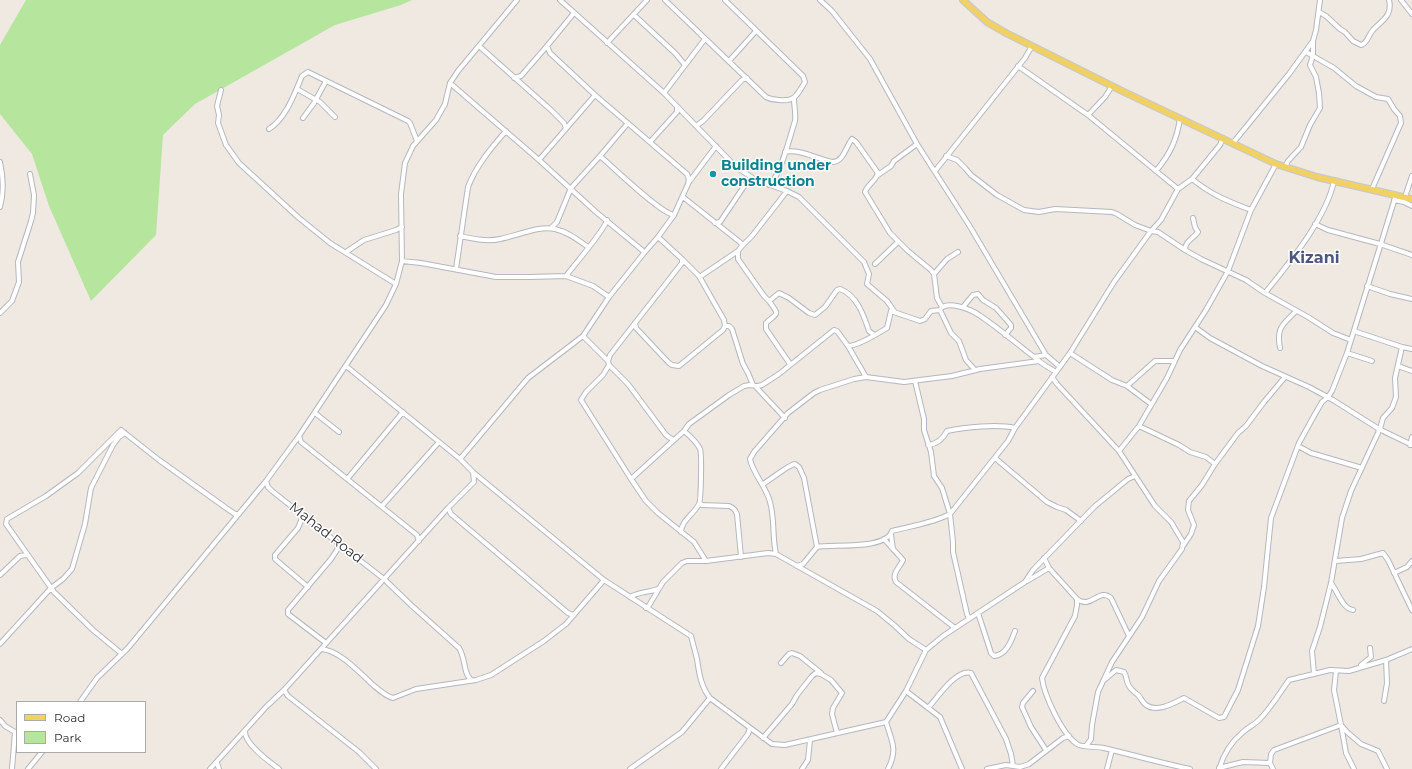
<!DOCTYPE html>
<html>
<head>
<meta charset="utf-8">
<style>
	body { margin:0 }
	#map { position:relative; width:1412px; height:769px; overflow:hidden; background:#efe9e1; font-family:Montserrat,sans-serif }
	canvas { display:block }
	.legend { position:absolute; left:16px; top:701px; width:130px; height:52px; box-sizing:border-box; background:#fff; border:1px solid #ababab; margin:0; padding:5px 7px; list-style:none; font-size:12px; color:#2e2e2e }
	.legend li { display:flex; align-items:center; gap:8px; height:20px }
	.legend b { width:20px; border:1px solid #ababab }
</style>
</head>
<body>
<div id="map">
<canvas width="1412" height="769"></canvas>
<ul class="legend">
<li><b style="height:5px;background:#f2d163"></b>Road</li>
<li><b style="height:11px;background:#b6e59e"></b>Park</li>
</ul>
</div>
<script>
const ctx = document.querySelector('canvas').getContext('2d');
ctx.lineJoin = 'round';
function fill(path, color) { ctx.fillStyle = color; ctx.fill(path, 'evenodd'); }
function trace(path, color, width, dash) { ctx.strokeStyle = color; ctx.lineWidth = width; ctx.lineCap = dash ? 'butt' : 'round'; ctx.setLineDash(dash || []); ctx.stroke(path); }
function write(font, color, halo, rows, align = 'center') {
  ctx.font = font + ' Montserrat,sans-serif'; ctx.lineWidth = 3; ctx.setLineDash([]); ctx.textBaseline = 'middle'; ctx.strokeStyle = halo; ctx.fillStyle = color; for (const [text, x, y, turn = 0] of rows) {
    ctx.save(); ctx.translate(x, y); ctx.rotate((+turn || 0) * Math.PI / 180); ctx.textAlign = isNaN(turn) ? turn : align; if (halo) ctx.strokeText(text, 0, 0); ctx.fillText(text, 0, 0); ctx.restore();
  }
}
const green = new Path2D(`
	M26 0H412L401 5 335 25 195 104 163 135 156 235 91 301 49 206 32 154 0 114V45Z`);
const minor = new Path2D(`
	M560 0 664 93 735 166 754 179 787 191 799 197 864 262 869 274 867 284 887 301 894 311
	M665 0 766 97C770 99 774 100 779 100 795 102 797 95 805 82L803 76 725 0
	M820 0 832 11 870 59 917 144 969 225 1046 355 1060 367
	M1401 0 1412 14
	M1319 12 1326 16 1340 29 1345 32 1353 41 1361 45C1368 43 1368 35 1373 30 1381 21 1393 16 1389 0
	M634 15 675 53 685 65
	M607 43 647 0
	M479 46 551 110 564 123 566 128
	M1306 52 1334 68 1356 86 1376 97 1388 99 1394 109 1400 116 1401 123 1372 189
	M729 61 756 31
	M1018 66 1088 115 1178 189
	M514 78 521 76 547 46
	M450 83 539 160 596 212 642 250 644 253
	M297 89 320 102 335 117
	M221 90 217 106 219 115 218 123 226 145 239 163 299 218 330 243 396 284
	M664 93 705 39
	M1088 115 1105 97 1112 86
	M303 118 314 103 326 81
	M696 126 703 121 742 80 747 78
	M269 129C286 118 294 95 302 76L308 72 408 121 410 123 417 141
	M650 142 677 112V107
	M1233 143 1289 74 1313 41 1316 30 1320 0
	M785 152C799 148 819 160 833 162 844 161 846 146 852 139L856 142 878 173C876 181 868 184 865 192L890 233 908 251 931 270 934 274 937 298 942 307
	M600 156C613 167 661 214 674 215
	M946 156 957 160 965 168 971 175 997 195 1024 210 1039 212 1055 209 1112 212 1117 214 1135 225 1151 231 1161 220 1178 189 1192 179 1220 145 1223 138
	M539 160 595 95
	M0 162C3 176 4 193 0 207
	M1285 167 1288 161 1301 147 1310 125 1320 108 1319 93 1316 77 1310 65 1313 55V42
	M935 171 1025 58 1032 46
	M1156 171C1170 154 1177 140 1180 118
	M878 175 891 166 894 161 917 144
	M1192 179C1212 195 1227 201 1251 210
	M689 182 716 146
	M769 185C780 178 790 136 795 121 796 114 794 106 794 99
	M683 197 741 243 742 246 738 251V259L764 296 769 301 779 293 789 298 809 313 815 315 825 307 837 290 840 289C857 295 864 316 869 331L873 334 875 335
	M1405 197 1412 176
	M1394 200 1404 202 1412 206
	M1193 218 1195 227 1198 232C1193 239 1185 241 1185 250L1201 259 1246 280 1265 293 1308 317 1333 333 1351 340
	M715 223 720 222 747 182 754 179
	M1315 224 1328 230 1380 244 1412 255
	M551 228 557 222 571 188 600 156 628 123
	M460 236C474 239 487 242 500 239 516 236 540 225 555 229 568 232 578 240 588 247
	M658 237 682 259V263L610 355 608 361 609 365 603 375 586 392 581 400 631 479 646 501 658 513 694 542 706 561
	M742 246 752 236 787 191
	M346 252 364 240 396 230 402 227
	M682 259 699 276H701L738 251
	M402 261 421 263 496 277H529L566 276 593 286 609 297
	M875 264 898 242
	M456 269 468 187C476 166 491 148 506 131
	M934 274 947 259 958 252
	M566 276C574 265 605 230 607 220
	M1367 286 1390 294 1412 299
	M1265 293C1289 263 1326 219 1334 181
	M769 301C780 316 778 312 766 323V329L790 364
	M963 307 973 295 978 294 983 300 996 308 1011 325V328L1005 335
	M940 310 951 333 959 341 966 360 975 370
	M0 313 12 301 19 282 18 262 31 221 33 213 34 195 30 174
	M635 323 636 328 669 363 672 365 679 366 723 330 725 326 724 320 699 276
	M725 326H729L732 329 743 364 748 373 753 385
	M1195 327 1210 338 1262 366 1309 387 1333 400 1379 429 1378 433 1351 491 1342 518 1331 583 1320 627 1312 651 1314 674
	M1354 331 1402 347 1412 349
	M583 336 608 361
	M848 346 866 377
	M1280 348C1276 327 1283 325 1296 311
	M1070 353 1112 380 1127 386 1151 404
	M1347 353 1372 361
	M1034 357 1046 355
	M609 365 628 384 666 435 673 440
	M1398 366 1412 371
	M1052 377 1057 384 1119 451 1155 506 1171 522 1183 542 1182 549 1159 581 1142 617 1112 662 1098 692 1092 725 1091 739 1086 746
	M915 381 924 419V430L931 452 934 476 942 488 950 514 953 542V552L967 614 969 619
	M755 386 785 418
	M1127 386 1155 361H1174
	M315 413 339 432
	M1139 426 1179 445 1190 452 1206 457 1215 464
	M1379 429 1412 445
	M1380 429 1383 418 1392 408 1396 397 1395 378 1402 347
	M299 436 301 442 417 535 419 541
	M928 445C937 444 943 439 947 431 965 427 998 424 1015 428
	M1410 445 1412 437
	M1298 446 1311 453 1362 468
	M1119 451 1139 426 1167 378 1180 350 1206 310 1228 271 1251 210 1276 164
	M995 458 1047 502 1057 507 1066 510 1081 521
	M460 459 528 378 583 336 609 297 644 253 658 237 674 215 688 184 689 179 687 174 595 95 550 53 547 46 574 13
	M474 473 604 580 691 636C693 644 695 651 697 659 699 673 701 687 710 698L772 744 785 745 886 722
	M348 478 403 412
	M631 479 684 431 689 424 729 395 744 386 750 385 758 386 762 385 779 374 834 330 837 331 848 346C858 346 877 334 887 328L891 311 920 321 925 319 931 311 940 310C946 299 972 310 979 315 1000 329 1018 345 1038 360 1043 365 1050 368 1056 372
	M266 481 268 487 272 491 339 544 384 579 411 605 459 648C466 659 463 673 471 680
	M763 484C770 480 790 464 795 464L799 467 804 478 817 547
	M700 503 702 505 729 506C734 508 735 510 737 514L741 557
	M382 506 439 442
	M448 508 451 514 568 613 574 615
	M303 516 298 528 275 555V559L308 587
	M681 532C681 521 694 514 699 504 701 501 702 453 700 449 697 442 690 436 684 431
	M891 535 893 549
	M884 539 903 560C900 567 891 574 896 582L955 628
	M1183 546 1191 534 1194 525 1188 510 1189 501 1202 485 1215 464 1238 433 1246 426 1264 402 1285 377
	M776 554C772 537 775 519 770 502 766 486 753 474 750 459L754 452 788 413 814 393 820 390 854 379 866 377 904 382 952 376 980 369 1039 361
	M1044 558 1049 568 1077 599C1091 610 1099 587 1111 598L1129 636
	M1336 561 1361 559 1383 553 1388 560 1412 610
	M797 566 803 564 817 547C833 544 886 550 892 531 911 526 933 523 950 514L1008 441 1015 428 1070 353 1114 282 1151 231 1158 232 1185 250
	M1394 573 1407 567 1412 561
	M0 575 20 556 27 555
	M1027 581 1049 568
	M1331 583C1338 592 1342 608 1353 610
	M630 597C641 591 647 593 658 589
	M1077 599V605L1075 616 1042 678C1044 695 1062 734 1077 744 1082 748 1097 746 1104 748 1133 755 1161 763 1190 769
	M646 608 648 607 663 582 682 563 687 561H706L768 553 776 554 877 611 894 625 909 639 926 650
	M978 613 991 653 994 656C1006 655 1011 642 1015 631
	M326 643 288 614V610L331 559 337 550 339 544
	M0 644 51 588 63 579 72 569 85 524 91 488 113 445 119 437 125 433
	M321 649C339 650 359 672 372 684 379 690 385 696 393 698L416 689 476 680 491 675 544 641 566 624 604 580
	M122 654 93 630 54 592 6 524 7 519 46 496 78 473 121 430 159 460 229 510 235 514H239
	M781 663 789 654 792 653 800 656 821 673
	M1361 665 1371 657 1370 648
	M1336 671 1334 690 1341 725 1347 732 1361 744 1378 751 1387 769
	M1103 681 1116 670 1124 672C1127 676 1126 682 1129 686 1131 690 1135 692 1138 695 1141 698 1142 702 1146 705 1157 713 1174 703 1184 698L1219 718 1224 717 1238 690 1258 626 1264 587 1271 518 1299 443 1315 414 1322 402 1328 397 1332 391 1347 353 1396 195
	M284 690 288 696 359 752 376 769
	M906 691 940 717 962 769
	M1033 691 1023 703 1022 707 1031 727 1046 750
	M1384 701 1387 683 1386 660
	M80 702 97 678 128 648 266 481 299 436 386 305 396 284 402 261 401 194 405 163 413 146 436 120 445 104 450 83 458 71 517 0
	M928 708C937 698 957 668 971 673L1006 739 1011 754 1013 766
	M0 720 5 726 15 732 12 769
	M245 731C244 744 270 762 279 769
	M763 738 792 704 797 695 812 676 816 673 821 674 831 680 842 693 833 708 832 714 837 733
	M217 763 219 769
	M1270 763 1271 754 1274 750 1341 725 1346 753 1354 769
	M1219 768 1243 762 1270 763 1273 769
	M28 769 42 752
	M210 769 266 707 284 690 448 508 474 482 473 472 460 459 346 366
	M630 769 682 732 710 698
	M721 769 748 734 750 728
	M802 769 808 760 810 740
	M888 769C898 749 892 742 886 722L906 691 926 650 943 636 1025 582 1033 570 1094 507 1128 479 1135 476
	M987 769 1006 765 1020 767 1029 764 1063 738 1069 736
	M1107 769 1112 750
	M1219 769C1223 756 1231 742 1242 733 1247 728 1254 725 1259 720 1271 708 1279 694 1289 680L1330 670 1349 671 1386 660 1412 649`);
const major = new Path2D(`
	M963 0 987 22 1006 33 1122 91 1276 164 1317 177 1412 199`);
const markers = [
	[713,174,4,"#0f9aa8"]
];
const cultureNames = [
	["Building under",721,166],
	["construction",721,182]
];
const streetNames = [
	["Mahad Road",326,533,38]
];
const quarterNames = [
	["Kizani",1314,258]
];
fill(green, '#b6e59e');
trace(minor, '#b4b7c1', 6);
trace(major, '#c9c9c9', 8);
trace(minor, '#fff', 4);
trace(major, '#f2d163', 5.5);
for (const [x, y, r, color] of markers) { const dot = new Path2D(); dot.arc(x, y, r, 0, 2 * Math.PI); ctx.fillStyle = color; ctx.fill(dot); trace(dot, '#fff', 1.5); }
write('bold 14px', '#0d838f', '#fff', cultureNames, 'left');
write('14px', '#2e2e2e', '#fff', streetNames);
write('bold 16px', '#4d5680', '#fff', quarterNames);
</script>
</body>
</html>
